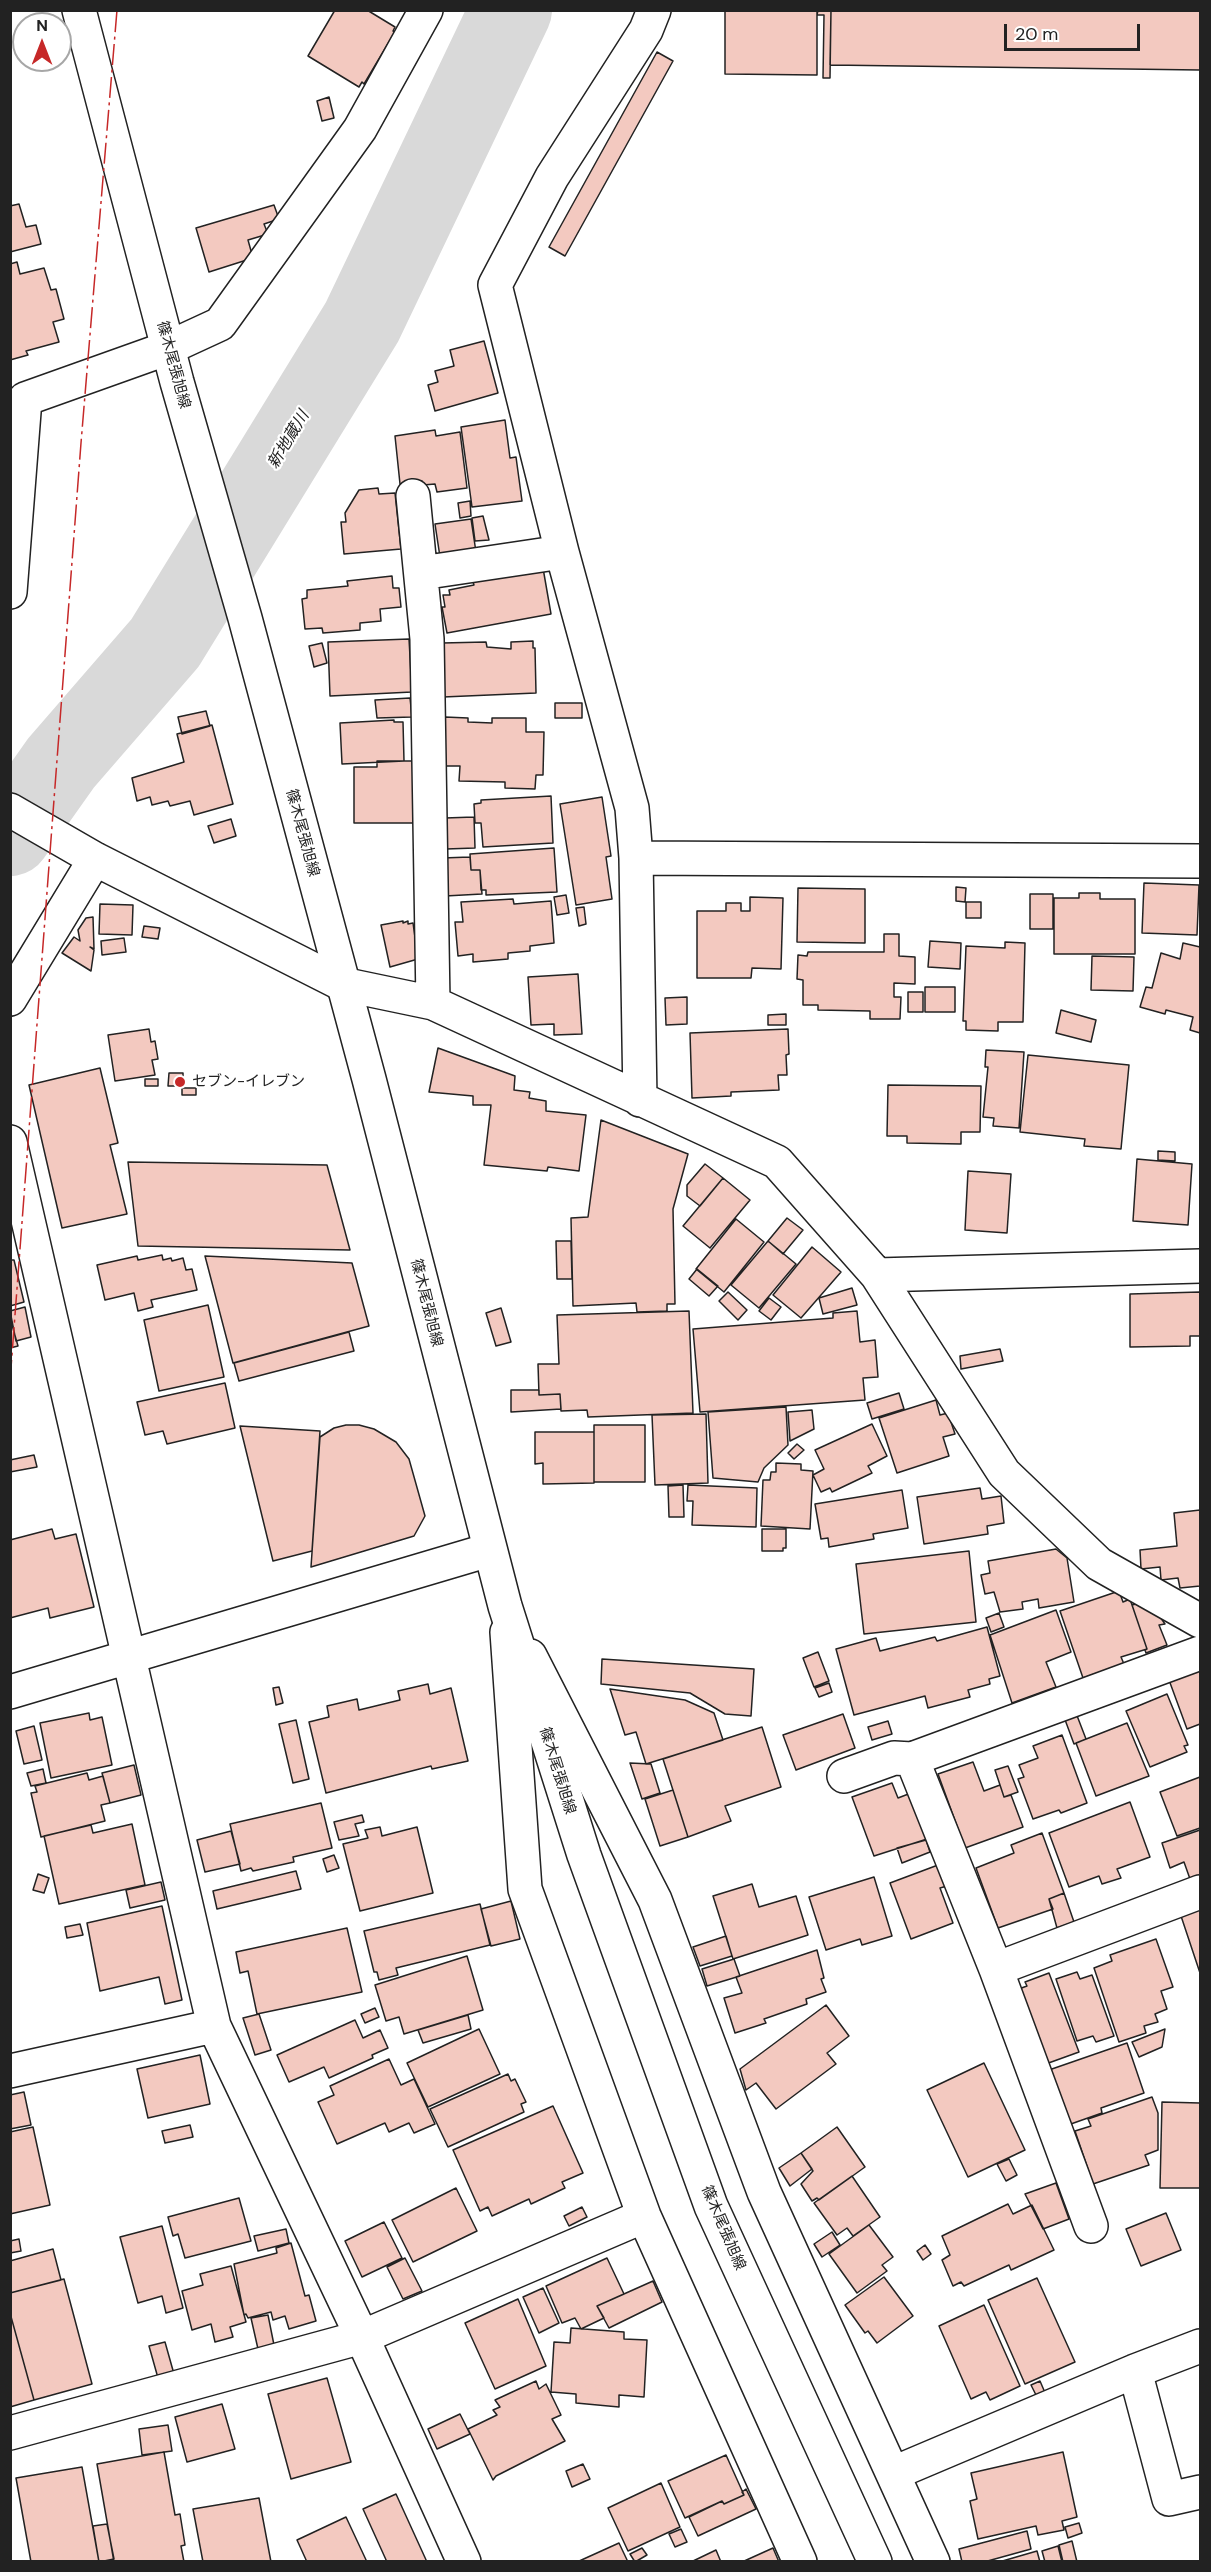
<!DOCTYPE html>
<html>
<head>
<meta charset="utf-8">
<style>
	body { margin:0 }
	#map { position:relative; width:1211px; height:2572px; overflow:hidden; background:#fff; font-family:"DM Sans",sans-serif }
	canvas { display:block }
	.frame { position:absolute; inset:0; border:12px solid #222; pointer-events:none }
	.north { position:absolute; left:12px; top:12px; width:60px; height:60px; box-sizing:border-box; background:#fff; border:2px solid #a7a7a7; border-radius:50%; rotate:0deg; font-size:16px; font-weight:700; line-height:24px; text-align:center; color:#222 }
	.north::after { content:''; display:block; margin:auto; width:21px; height:27px; background:#c62828; clip-path:polygon(50% 0,100% 100%,50% 72%,0 100%) }
	.scale { position:absolute; left:1004px; top:24px; width:136px; height:27px; box-sizing:border-box; border:3px solid #222; border-top:0; padding-left:8px; font-size:18px; line-height:21px; white-space:nowrap; color:#222; -webkit-text-stroke:4px #fff; paint-order:stroke }
</style>
</head>
<body>
<div id="map">
<canvas width="1211" height="2572"></canvas>
<div class="frame"></div>
<div class="north">N</div>
<div class="scale">20 m</div>
</div>
<script>
const ctx = document.querySelector('canvas').getContext('2d');
ctx.lineJoin = 'round';
function trace(path, color, width, dash) { ctx.strokeStyle = color; ctx.lineWidth = width; ctx.lineCap = dash ? 'butt' : 'round'; ctx.setLineDash(dash || []); ctx.stroke(path); }
function fill(path, color) { ctx.fillStyle = color; ctx.fill(path, 'evenodd'); }
function write(font, color, halo, rows, align = 'center') {
  ctx.font = font + ' "DM Sans","Noto Sans JP",sans-serif'; ctx.lineWidth = 4.5; ctx.setLineDash([]); ctx.textBaseline = 'middle'; ctx.strokeStyle = halo; ctx.fillStyle = color; for (const [text, x, y, turn = 0] of rows) {
    ctx.save(); ctx.translate(x, y); ctx.rotate((+turn || 0) * Math.PI / 180); ctx.textAlign = isNaN(turn) ? turn : align; if (halo) ctx.strokeText(text, 0, 0); ctx.fillText(text, 0, 0); ctx.restore();
  }
}
const river = new Path2D(`
	M10 835 61 763 165 643 362 322 511 10`);
const building = new Path2D(`
	M335 10H367L395 27 393 31 395 32 364 84 362 82 359 87 308 56Z
	M725 10H817V75L725 74Z
	M818 10H831L830 78H823L824 15H817Z
	M831 10H1200V70L830 65Z
	M657 52 673 61 565 256 549 247Z
	M329 97 334 118 322 121 317 101Z
	M19 204 26 227 36 225 41 244 10 252V206Z
	M274 205 279 219 264 224 268 234 248 240 253 258 209 272 196 228Z
	M17 262 20 274 44 268 51 290 56 289 64 319 53 322 59 342 26 351 28 355 10 360V264Z
	M484 341 498 393 435 411 428 385 438 382 435 371 454 366 450 350Z
	M505 420 510 458 516 457 522 501 472 507 461 427Z
	M435 430 436 436 460 432 467 488 437 492 435 484 423 485 422 481 400 484 395 436Z
	M378 488 379 494 395 493 401 549 344 554 341 522H346L345 513 359 490Z
	M470 501 471 516 460 518 458 503Z
	M483 516 489 540 475 541 472 518Z
	M471 519 476 552 440 557 435 524Z
	M543 568 551 614 447 633 442 607H445L443 595H450L449 590 474 585 473 582Z
	M392 576 393 588H399L401 607 380 609 381 621 360 623V630L323 633 322 628 305 629 302 599 307 598V590L348 586 347 581Z
	M409 639 412 692 330 696 328 642Z
	M533 641V648H535L536 693 443 697 442 643 486 642 487 647 511 649V642Z
	M322 643 327 663 314 667 309 646Z
	M410 698 412 717 377 718 375 700Z
	M555 703H582V718H555Z
	M206 711 210 726 182 734 178 717Z
	M445 717 468 718V722L492 723V718H526V732H544L543 775H536L535 789 505 788V782L459 781 460 766H444Z
	M394 720V722H403L404 761 342 764 340 723Z
	M212 725 233 804 194 815 190 801 170 806 168 801 152 805 150 797 137 801 132 778 184 762 177 734Z
	M377 761H415V823H354V767H377Z
	M551 796 553 843 483 847 481 823H475L474 804 481 803V800Z
	M602 797 611 856 606 857 612 899 576 905 560 804Z
	M474 817 475 848 446 849 445 818Z
	M231 819 236 836 214 843 208 826Z
	M554 848 557 892 486 895V890H481L480 870H471L470 854Z
	M470 857 471 870H480L482 894 445 896 442 858Z
	M1144 883 1199 885 1197 935 1142 933Z
	M956 887 966 888 965 902 956 901Z
	M798 888 865 889V943L797 942Z
	M1079 893H1100V899H1135V954H1054V898H1079Z
	M1030 894H1053V929H1030Z
	M566 895 569 913 557 915 554 897Z
	M750 897 783 898 781 969 752 968 751 978H697V911H726V903H741V911H750Z
	M513 899 514 904 551 901 554 943 530 946V951L508 953V959L473 962V954L458 956 455 922H463L461 902Z
	M966 902H981V918H966Z
	M100 904 133 905 132 935 99 934Z
	M584 907 586 924 579 926 576 908Z
	M93 917 94 949 90 947 94 950 91 971 62 953 74 937 80 941 78 930 86 918Z
	M403 921V923L408 921V924L413 923 418 959 390 967 381 925Z
	M144 926 160 928 158 939 142 937Z
	M884 934H899V956L915 957V984L894 983V997H901L900 1019H870V1011L818 1010V1005H803V980L797 979 798 955 807 956 808 952H884Z
	M124 938 126 952 102 955 101 941Z
	M930 941 961 943 960 969 928 967Z
	M1005 942 1025 943 1023 1022H998V1031L966 1030V1021H963L966 946 1005 948Z
	M1183 943 1200 947V1033L1190 1030 1193 1017 1166 1010 1165 1014 1140 1007 1146 987 1152 988 1161 953 1180 959Z
	M1092 956 1134 957 1133 991 1091 990Z
	M578 974 582 1034 554 1035V1024L531 1025 528 977Z
	M925 987H955V1012H925Z
	M908 992H923V1012H908Z
	M687 997V1024L666 1025 665 998Z
	M1061 1010 1096 1020 1091 1042 1056 1033Z
	M786 1014V1025H768V1015Z
	M149 1029 151 1042 155 1041 158 1059 152 1060 155 1075 115 1081 108 1035Z
	M788 1029 789 1054 786 1055 787 1075H778L779 1090 731 1092V1096L692 1098 690 1033Z
	M438 1048 515 1076 514 1090 530 1092 529 1098 546 1101V1111L586 1115 579 1171 548 1167 547 1171 484 1165 491 1105H473V1096L429 1092Z
	M986 1050 1024 1052 1019 1128 993 1126 994 1118 983 1117 988 1067H985Z
	M1028 1055 1129 1065 1121 1149 1084 1146 1085 1139 1020 1132Z
	M100 1068 118 1143 110 1145 127 1214 62 1228 29 1085Z
	M169 1073H183V1086H168Z
	M145 1079H158V1086H145Z
	M888 1085 981 1086 980 1132H961V1144L907 1143V1136H887Z
	M182 1088H196V1095H182Z
	M601 1120 688 1154 673 1209 675 1304H667V1311L637 1312 636 1303 573 1306 571 1218 588 1217Z
	M1158 1151 1175 1152V1161L1158 1160Z
	M1137 1159 1192 1164 1188 1225 1133 1221Z
	M128 1162 327 1165 350 1250 138 1246Z
	M705 1164 723 1178 700 1206 687 1196V1185Z
	M968 1171 1011 1174 1007 1233 965 1230Z
	M723 1178 750 1200 710 1248 683 1226Z
	M787 1218 803 1230 783 1254 768 1241Z
	M736 1219 764 1242 724 1292 696 1269Z
	M556 1241H571L572 1279H557Z
	M768 1241 796 1264 759 1308 731 1285Z
	M812 1247 841 1272 801 1318 773 1295Z
	M162 1255 163 1260 171 1258 172 1261 183 1258 186 1270 192 1269 197 1290 151 1300 153 1307 138 1311 134 1293 105 1300 97 1265 137 1256 138 1260Z
	M205 1256 352 1263 369 1326 233 1363Z
	M10 1260H14L24 1302 10 1306Z
	M697 1269 718 1286 709 1296 689 1279Z
	M852 1288 857 1305 823 1314 819 1298Z
	M728 1292 747 1310 738 1320 719 1301Z
	M1200 1292V1336H1190V1346L1130 1347V1294Z
	M769 1298 781 1307 771 1320 759 1311Z
	M208 1305 224 1377 159 1391 144 1320Z
	M25 1307 31 1337 16 1341 10 1311Z
	M501 1308 511 1342 496 1346 486 1313Z
	M689 1311 693 1413 588 1417 587 1410 561 1411 560 1394 539 1395 538 1364H559L557 1315Z
	M857 1311 860 1342 875 1340 878 1377 863 1378 865 1400 700 1412 693 1329 833 1318V1313Z
	M10 1318 18 1346 10 1348Z
	M349 1332 354 1351 239 1381 234 1363Z
	M1000 1349 1003 1361 961 1369 960 1356Z
	M225 1383 235 1428 167 1444 163 1431 145 1435 137 1402Z
	M511 1390H539V1395L560 1394 561 1409 511 1412Z
	M899 1393 904 1409 872 1419 867 1403Z
	M936 1400 940 1415 948 1413 955 1434 943 1437 949 1456 897 1473 879 1418Z
	M786 1407 788 1445 764 1468 758 1482 713 1478 708 1412Z
	M812 1410 814 1429 790 1441 788 1412Z
	M706 1414 708 1483 655 1485 652 1415Z
	M872 1424 887 1456 868 1466 872 1473 832 1492 830 1488 821 1492 813 1475 824 1469 815 1450Z
	M346 1425H359L374 1429 396 1442 409 1459 425 1516 414 1536 311 1567 320 1437 334 1428Z
	M594 1425H645V1482H594Z
	M240 1426 320 1431 312 1551 273 1561Z
	M535 1432H594V1483L543 1484V1463L535 1464Z
	M797 1444 804 1450 794 1459 788 1453Z
	M34 1455 37 1467 10 1472V1460Z
	M776 1463 801 1464V1470L813 1471 810 1529 761 1526 763 1480H770L771 1472H776Z
	M683 1485 684 1517H669L668 1486Z
	M688 1485 757 1488 756 1527 692 1525 693 1501H687Z
	M980 1488 982 1499 1001 1496 1004 1523 987 1526 988 1534 924 1544 917 1497Z
	M902 1490 908 1528 873 1534 874 1539 829 1547 828 1538 821 1539 815 1504Z
	M1200 1510V1586L1180 1588 1178 1578 1161 1580 1160 1567 1141 1569 1140 1550 1177 1546 1174 1513Z
	M52 1529 55 1539 76 1534 94 1607 50 1618 48 1608 10 1618V1540Z
	M762 1529H786V1548H783V1551H762Z
	M1056 1549 1067 1558 1074 1602 1039 1608 1038 1599 1022 1602 1023 1609 1000 1612 994 1592 985 1594 981 1575 990 1573 988 1561Z
	M969 1551 976 1622 864 1634 856 1564Z
	M1119 1591 1123 1602 1130 1599 1147 1649 1121 1657 1124 1664 1083 1678 1060 1611Z
	M1140 1603 1156 1611 1165 1624 1159 1625 1167 1645 1146 1653 1145 1650 1147 1649 1132 1605Z
	M1056 1610 1071 1652 1046 1662 1056 1687 1012 1703 990 1635Z
	M999 1613 1004 1627 991 1632 986 1618Z
	M987 1627 1000 1676 989 1679 990 1684 968 1690 970 1697 928 1708 925 1696 854 1715 836 1649 876 1638 880 1651 935 1637 937 1641Z
	M818 1652 829 1681 814 1687 803 1658Z
	M602 1659 754 1669 751 1716 725 1714 690 1693 601 1684Z
	M1200 1669V1724L1187 1729 1169 1680Z
	M829 1683 832 1692 819 1697 815 1688Z
	M428 1684 430 1694 451 1688 468 1761 432 1769 431 1766 326 1793 309 1722 329 1717 327 1706 357 1699 359 1710 400 1700 398 1691Z
	M279 1687 283 1703 276 1705 273 1688Z
	M610 1689 685 1700 714 1713 723 1740 646 1764 636 1732 625 1735Z
	M1167 1694 1188 1745 1184 1746 1187 1752 1150 1767 1126 1711Z
	M89 1713 90 1720 102 1717 112 1765 51 1778 40 1723Z
	M1076 1713 1086 1739 1074 1744 1064 1717Z
	M843 1714 855 1748 796 1770 783 1735Z
	M296 1720 309 1779 293 1783 279 1724Z
	M888 1721 892 1734 872 1740 868 1727Z
	M1127 1723 1149 1776 1096 1796 1076 1743Z
	M34 1726 42 1760 24 1764 16 1731Z
	M762 1727 781 1787 725 1806 731 1821 688 1837 663 1759Z
	M1062 1735 1087 1803 1061 1813 1059 1810 1033 1819 1018 1779 1024 1777 1019 1765 1038 1758 1033 1746Z
	M973 1762 984 1791 1000 1785 1004 1797 1011 1795 1023 1827 965 1848 938 1774Z
	M630 1763 651 1764 660 1793 642 1799Z
	M134 1765 141 1795 110 1803 102 1773Z
	M1008 1766 1018 1792 1004 1797 995 1770Z
	M43 1769 46 1783 31 1786 27 1773Z
	M87 1773 89 1780 103 1776 110 1803 101 1805 105 1821 41 1837 31 1793 37 1792 35 1786Z
	M1200 1777V1828L1177 1836 1160 1792Z
	M892 1783 898 1798 911 1793 927 1839 874 1856 852 1797Z
	M673 1790 688 1837 660 1846 645 1799Z
	M1130 1802 1150 1857 1117 1869 1121 1878 1102 1884 1099 1876 1069 1887 1049 1833Z
	M321 1803 332 1848 293 1857 294 1862 253 1871 251 1868 241 1871 230 1824Z
	M362 1815 364 1822 355 1824 359 1836 339 1840 334 1822Z
	M132 1824 145 1885 59 1904 44 1836 91 1825 93 1833Z
	M380 1827 382 1836 417 1827 433 1893 360 1911 343 1844 368 1838 365 1830Z
	M1200 1830V1875L1190 1879 1184 1862 1170 1868 1162 1843Z
	M231 1831 240 1864 205 1872 197 1840Z
	M1042 1833 1064 1893 1049 1899 1053 1909 998 1928 976 1868 1014 1853 1011 1845Z
	M926 1840 930 1852 902 1863 897 1848Z
	M334 1855 339 1868 327 1872 323 1859Z
	M938 1865 947 1886 940 1888 953 1923 911 1939 890 1883Z
	M296 1871 301 1889 217 1909 213 1891Z
	M38 1874 49 1878 44 1893 33 1890Z
	M874 1877 892 1936 862 1945 860 1939 826 1950 809 1897Z
	M161 1882 165 1900 130 1908 126 1890Z
	M752 1884 759 1907 796 1896 808 1935 733 1959 713 1896Z
	M1064 1893 1074 1922 1057 1928 1049 1899Z
	M511 1901 520 1939 491 1946 481 1909Z
	M480 1904 490 1945 396 1968 398 1975 379 1980 377 1972H374L364 1931Z
	M162 1906 182 2000 165 2004 159 1977 100 1991 87 1923Z
	M1200 1908V1973L1181 1916Z
	M80 1924 83 1935 67 1938 65 1927Z
	M347 1928 362 1992 257 2014 248 1971 240 1973 236 1952Z
	M726 1936 732 1956 700 1966 693 1947Z
	M1156 1939 1173 1987 1161 1991 1167 2009 1155 2014 1158 2022 1144 2026 1146 2033 1119 2042 1094 1968 1112 1961 1110 1955Z
	M817 1950 824 1978 821 1979 826 1992 806 1999 807 2004 764 2019 766 2023 735 2033 724 1998 742 1993 736 1977Z
	M467 1956 483 2010 404 2034 399 2017 386 2021 375 1985Z
	M734 1959 740 1976 707 1986 702 1969Z
	M1077 1972 1080 1979 1092 1975 1114 2036 1096 2042 1093 2036 1077 2041 1056 1979Z
	M1049 1973 1079 2052 1043 2065 1016 1990 1027 1986 1025 1982Z
	M826 2005 849 2036 827 2053 836 2064 776 2109 756 2083 746 2090 740 2069Z
	M375 2008 379 2017 365 2023 361 2014Z
	M259 2014 271 2050 255 2055 243 2018Z
	M468 2015 471 2029 423 2043 418 2030Z
	M355 2020 363 2038 380 2030 388 2048 372 2055 373 2058 329 2078 324 2067 289 2082 277 2055Z
	M479 2029 500 2074 428 2107 407 2063Z
	M1165 2029 1162 2047 1139 2057 1132 2042Z
	M1127 2043 1144 2093 1101 2108 1102 2113 1068 2125 1049 2070Z
	M200 2055 210 2104 148 2118 137 2069Z
	M389 2059 401 2085 414 2079 435 2124 414 2133 409 2123 389 2132 385 2123 337 2144 318 2102 334 2095 330 2086Z
	M984 2063 1025 2150 968 2177 927 2090Z
	M508 2074 511 2081 515 2079 526 2102 521 2104 524 2112 448 2147 430 2109Z
	M24 2092 31 2125 10 2129V2095Z
	M1152 2097 1158 2113V2150L1145 2155 1149 2165 1093 2184 1075 2131 1091 2126 1088 2119Z
	M1162 2102 1200 2103V2188H1160Z
	M553 2106 583 2173 562 2182 565 2188 531 2204 529 2199 492 2216 488 2207 480 2211 453 2150Z
	M190 2125 193 2137 165 2143 162 2131Z
	M33 2127 50 2205 10 2214V2132Z
	M837 2127 865 2167 819 2200 817 2198 812 2201 801 2184 813 2171 801 2153Z
	M801 2153 812 2169 790 2186 779 2168Z
	M1009 2159 1017 2175 1006 2181 997 2164Z
	M852 2176 880 2217 853 2236 847 2228 837 2235 814 2203Z
	M1056 2183 1069 2219 1043 2229 1025 2194Z
	M456 2188 477 2231 413 2262 392 2220Z
	M239 2198 251 2241 185 2258 178 2234 173 2236 168 2217Z
	M1008 2204 1013 2214 1032 2205 1054 2250 1011 2270 1009 2265 964 2286 961 2282 953 2286 942 2260 950 2255 942 2236Z
	M582 2207 587 2217 569 2226 564 2216Z
	M1166 2213 1181 2250 1141 2266 1126 2229Z
	M384 2222 402 2258 362 2277 345 2241Z
	M869 2225 893 2257 882 2265 887 2271 857 2293 829 2254Z
	M162 2226 183 2308 166 2313 162 2296 138 2303 120 2237Z
	M286 2229 289 2243 258 2251 254 2236Z
	M832 2232 840 2245 822 2257 814 2244Z
	M19 2239 21 2251 10 2253V2241Z
	M291 2243 305 2296 309 2295 316 2321 289 2329 285 2316 273 2320 271 2312 248 2318 246 2314 244 2315 234 2264 277 2253 276 2248Z
	M925 2245 931 2254 923 2260 917 2251Z
	M53 2249 61 2280 10 2293V2261Z
	M405 2258 422 2291 403 2299 387 2267Z
	M607 2258 624 2294 597 2306 604 2318 581 2329 575 2318 562 2323 546 2286Z
	M231 2266 246 2322 230 2327 233 2337 215 2342 211 2324 192 2330 182 2291 203 2285 200 2274Z
	M884 2277 913 2316 877 2343 868 2331 865 2333 845 2305Z
	M1037 2278 1075 2362 1025 2384 988 2300Z
	M64 2279 92 2384 34 2400 10 2313V2293Z
	M653 2281 662 2302 609 2328 597 2306Z
	M543 2288 559 2323 539 2333 523 2297Z
	M518 2299 546 2366 495 2389 465 2323Z
	M984 2305 1020 2386 990 2400 986 2392 971 2399 939 2326Z
	M10 2313 34 2400 10 2407Z
	M268 2315 274 2345 258 2349 251 2318Z
	M571 2328 624 2332V2339L647 2340 644 2397 619 2395V2407L576 2403V2394L551 2392 554 2342 570 2343Z
	M165 2342 174 2374 158 2378 149 2346Z
	M327 2378 351 2462 291 2479 268 2394Z
	M536 2381 539 2389 546 2384 561 2415 552 2419 565 2441 496 2476 493 2480 468 2429 497 2415 493 2410 500 2407 495 2400Z
	M1040 2381 1046 2395 1038 2399 1031 2385Z
	M222 2404 235 2449 187 2462 175 2417Z
	M460 2414 470 2434 437 2449 428 2429Z
	M168 2425 172 2451 142 2455 139 2429Z
	M164 2452 175 2515 180 2514 185 2545 181 2546 184 2562H114L97 2464Z
	M1063 2452 1077 2517 1062 2521 1064 2530 1038 2535 1036 2526 978 2539 970 2501 977 2499 971 2473Z
	M726 2455 744 2495 724 2504 722 2501 685 2518 668 2481Z
	M583 2464 590 2479 572 2487 566 2471Z
	M82 2467 99 2562H31L16 2478Z
	M661 2483 680 2527 628 2551 608 2508Z
	M746 2489 756 2509 698 2536 689 2517 722 2501 724 2504 744 2495 742 2492Z
	M396 2494 427 2562H387L363 2509Z
	M259 2498 271 2562H203L193 2509Z
	M346 2517 367 2562H307L297 2540Z
	M1079 2523 1082 2533 1068 2538 1065 2527Z
	M107 2524 114 2559 99 2562 93 2526Z
	M681 2529 687 2542 675 2547 669 2534Z
	M1027 2531 1031 2549 984 2562H962L959 2549Z
	M1072 2541 1077 2562H1063L1059 2545Z
	M619 2543 628 2562H577Z
	M1058 2546 1062 2562H1045L1042 2551Z
	M642 2548 647 2555 635 2562 630 2554Z
	M773 2548 779 2562H742Z
	M716 2550 721 2562H691Z
	M1037 2551 1040 2562H999Z`);
const minor = new Path2D(`
	M413 496 427 639 433 1003
	M421 573 562 552
	M10 592 25 399 168 348 220 324 360 129 426 10
	M10 810 95 859 342 984 433 1003 777 1162 877 1275 1004 1473 1099 1564 1200 1621
	M636 858 632 808 562 552 495 285 552 177 646 30 654 10
	M10 999 95 859
	M640 1100 636 858 1200 861
	M10 1142 214 2026 362 2337 464 2562
	M877 1275 1200 1266
	M507 1632 525 1889 644 2216 800 2562
	M530 1656 655 1900 764 2192 933 2562
	M10 1692 489 1550
	M912 1759 996 1969 1091 2226
	M844 1776 894 1758 912 1759 1200 1653
	M996 1969 1200 1892
	M10 2071 214 2026
	M1135 2371 1169 2499 1200 2492
	M10 2433 362 2337 644 2216
	M894 2473 1135 2371 1200 2346`);
const secondary = new Path2D(`
	M79 10 177 382 245 618 369 1079 505 1606 584 1855 711 2206 875 2562`);
const power = new Path2D(`
	M10 1381 81 443 117 10`);
const markers = [
	[180,1082,6,"#c62828"]
];
const streetNames = [
	["篠木尾張旭線",173,365,75],
	["篠木尾張旭線",302,833,75],
	["篠木尾張旭線",426,1303,76],
	["篠木尾張旭線",557,1771,73],
	["篠木尾張旭線",723,2228,67]
];
const poiNames = [
	["セブン-イレブン",192,1082]
];
const waterNames = [
	["新地蔵川",289,440,-59]
];
trace(river, '#d9d9d9', 82);
fill(building, '#f3c9c0');
trace(building, '#222', 1.5);
trace(minor, '#222', 36);
trace(secondary, '#222', 36);
trace(minor, '#fff', 33);
trace(secondary, '#fff', 33);
trace(power, '#c62828', 1.5, [21, 4.5, 3, 4.5]);
for (const [x, y, r, color] of markers) { const dot = new Path2D(); dot.arc(x, y, r, 0, 2 * Math.PI); ctx.fillStyle = color; ctx.fill(dot); trace(dot, '#fff', 2); }
write('15px', '#222', '#fff', streetNames);
write('15px', '#222', '#fff', poiNames, 'left');
write('italic 16px', '#222', '#fff', waterNames);
</script>
</body>
</html>
